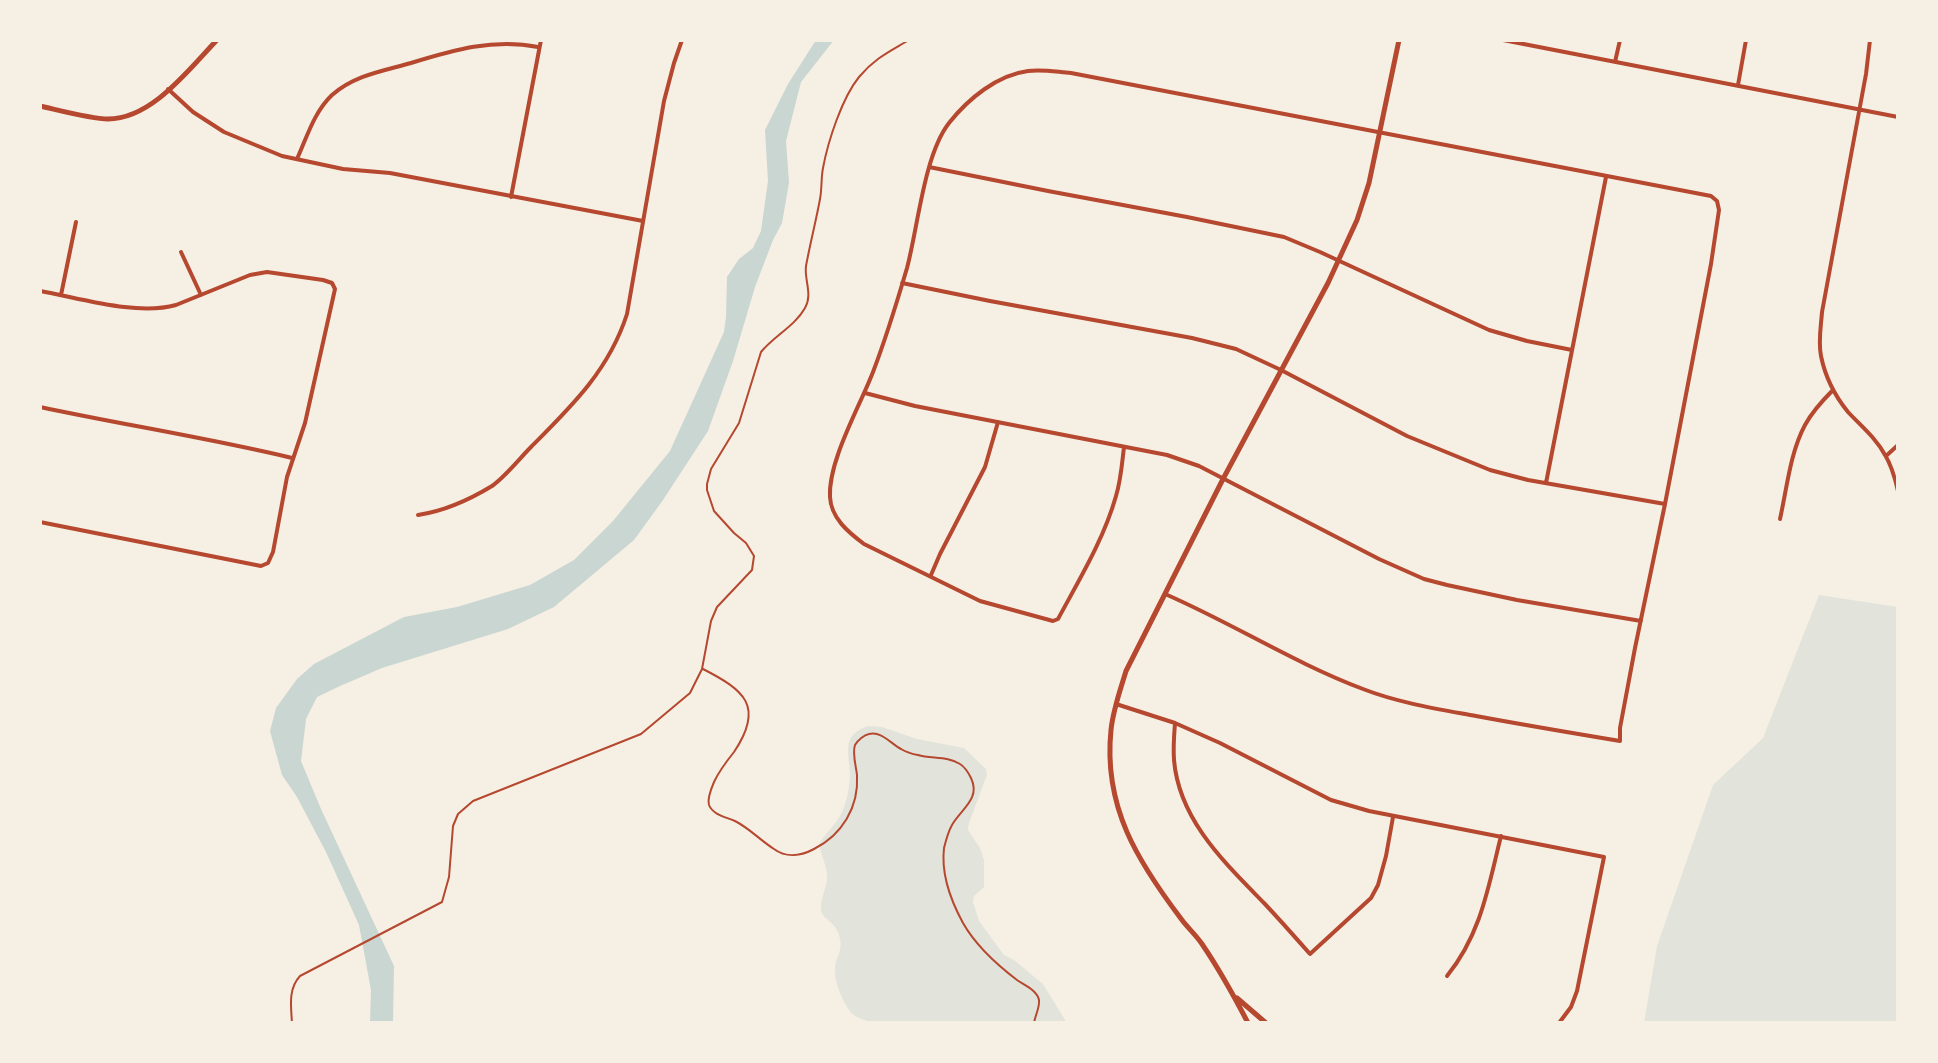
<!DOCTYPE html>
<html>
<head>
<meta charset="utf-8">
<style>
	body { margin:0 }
	#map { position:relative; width:1938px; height:1063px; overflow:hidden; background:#f6efe4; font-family:Literata,serif }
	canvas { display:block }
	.frame { position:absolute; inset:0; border:42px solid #f6efe4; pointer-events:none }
</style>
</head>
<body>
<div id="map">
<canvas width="1938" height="1063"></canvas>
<div class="frame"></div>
</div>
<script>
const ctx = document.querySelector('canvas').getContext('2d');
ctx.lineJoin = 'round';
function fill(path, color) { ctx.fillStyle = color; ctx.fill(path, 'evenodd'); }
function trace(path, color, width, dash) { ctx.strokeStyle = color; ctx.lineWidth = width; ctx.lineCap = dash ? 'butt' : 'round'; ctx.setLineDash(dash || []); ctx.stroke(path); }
const green = new Path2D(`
	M1819 595 1898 607V1023H1644L1657 946 1713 785 1763 738Z
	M868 726 882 727 917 739 964 748 986 769 987 775 969 823 968 830 980 848 984 860V887L974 896 973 902 979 921 1004 955 1014 960 1043 984 1067 1023H875C869 1021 863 1020 857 1017 845 1011 834 982 835 969 835 958 843 951 840 939 837 921 823 921 821 910 820 899 826 890 827 879 828 867 821 856 819 844 826 832 836 825 842 812 847 801 850 786 850 774 849 752 841 735 868 726Z`);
const water = new Path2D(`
	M816 40H834L801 82 786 141 789 183 782 223 773 240 755 287 733 361 708 431 663 500 634 540 554 607 508 629 382 668 340 686 317 697 306 719 301 761 321 809 394 966 393 1023H370L371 990 359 925 326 852 297 797 282 775 270 731 276 708 297 679 314 664 404 617 457 607 530 585 574 560 613 521 670 451 724 332 726 317 727 277 739 259 753 248 761 231 768 181 765 130 788 84Z`);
const path = new Path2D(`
	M703 669C744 690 765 706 734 752 726 762 719 771 714 782 711 789 707 799 709 805 713 815 726 817 735 821 749 828 760 840 774 849 786 858 801 856 814 849 842 835 859 807 857 775 856 766 852 753 855 745 858 740 864 735 869 734 882 731 891 744 901 749 906 752 912 754 918 755 931 759 948 756 960 764 965 767 968 772 971 778 981 799 961 809 952 825 948 832 946 840 944 848 941 873 951 901 963 923 976 946 996 964 1017 980 1024 985 1037 990 1039 1000 1040 1007 1035 1016 1034 1023
	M292 1023C291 1006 288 989 300 976L442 902 449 877 453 826 458 814 473 801 641 734 690 693 702 669 711 621 717 607 752 570 754 556 746 543 734 533 714 511 707 490V484L711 469 739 423 761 352C774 336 795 326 805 308 813 294 804 280 806 266 810 244 816 221 820 199 822 189 821 178 823 168 828 141 842 98 859 77 875 58 889 52 909 40`);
const minor = new Path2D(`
	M1503 40 1898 117
	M1870 40 1866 74 1822 312C1821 326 1818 342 1821 356 1825 376 1835 396 1848 412 1861 426 1876 438 1885 455 1892 466 1895 478 1898 491
	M1615 62 1620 40
	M1738 85 1746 40
	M168 89 193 112 224 132 282 156 343 169 390 173 643 221
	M297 159C307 137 314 112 332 95 355 75 383 71 411 63 453 50 494 38 538 47
	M929 167 1048 191 1187 217 1284 237 1320 252 1489 330 1527 341 1572 350
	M511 197 541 40
	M181 252 201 295
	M902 283 990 301 1192 338 1236 349 1281 370 1407 436 1490 470 1528 480 1665 504
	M40 291C80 298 136 316 176 305L250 275 267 272 323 280 332 283 335 289 305 423 287 477 273 552 268 563 261 566 40 522
	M61 295 76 222
	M865 393 915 406 1167 455 1199 466 1379 559 1424 579 1447 585 1517 600 1641 621
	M40 407C124 425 209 438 292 458
	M1124 447C1122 463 1121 480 1116 496 1104 539 1079 580 1058 619L1053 621 980 601 864 544C848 532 831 518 830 497 828 461 860 406 873 372 886 338 897 302 907 268 918 227 924 155 949 123 968 99 997 75 1028 71 1042 69 1057 72 1071 73L1711 196 1717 201 1719 210 1711 264 1665 504 1635 648 1620 728V741C1572 733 1524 725 1476 716 1438 709 1399 703 1363 689 1294 663 1232 623 1165 594
	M1886 456 1898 445
	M1546 483 1606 177
	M418 515C445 511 469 500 492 486 506 476 519 459 531 447 572 406 609 370 627 314L664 101 674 63 682 40
	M1780 519C1787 488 1790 453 1805 425 1812 412 1823 400 1833 390
	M1898 530V541
	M931 575 940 554 985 467 998 422
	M1116 704 1175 723 1220 743 1331 800 1369 811 1604 857 1577 991 1571 1007 1559 1023
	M1175 723C1174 736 1173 748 1174 760 1179 820 1225 863 1264 903 1280 920 1295 937 1310 954L1371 898 1378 885 1386 856 1393 817
	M1447 976C1481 934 1488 888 1501 836`);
const tertiary = new Path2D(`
	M40 106C58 110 91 119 108 119 152 119 189 69 217 40
	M1237 998 1266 1023
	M1248 1023C1234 996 1219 969 1202 944 1196 935 1188 928 1182 920 1138 862 1103 807 1111 730 1113 710 1120 691 1126 671L1223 479 1328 283 1357 220 1369 183 1399 40`);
fill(green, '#e2e4dc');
fill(water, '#c9d6d2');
trace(path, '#b5482f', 2);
trace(minor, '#b5482f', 4);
trace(tertiary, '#b5482f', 5);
</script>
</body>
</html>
